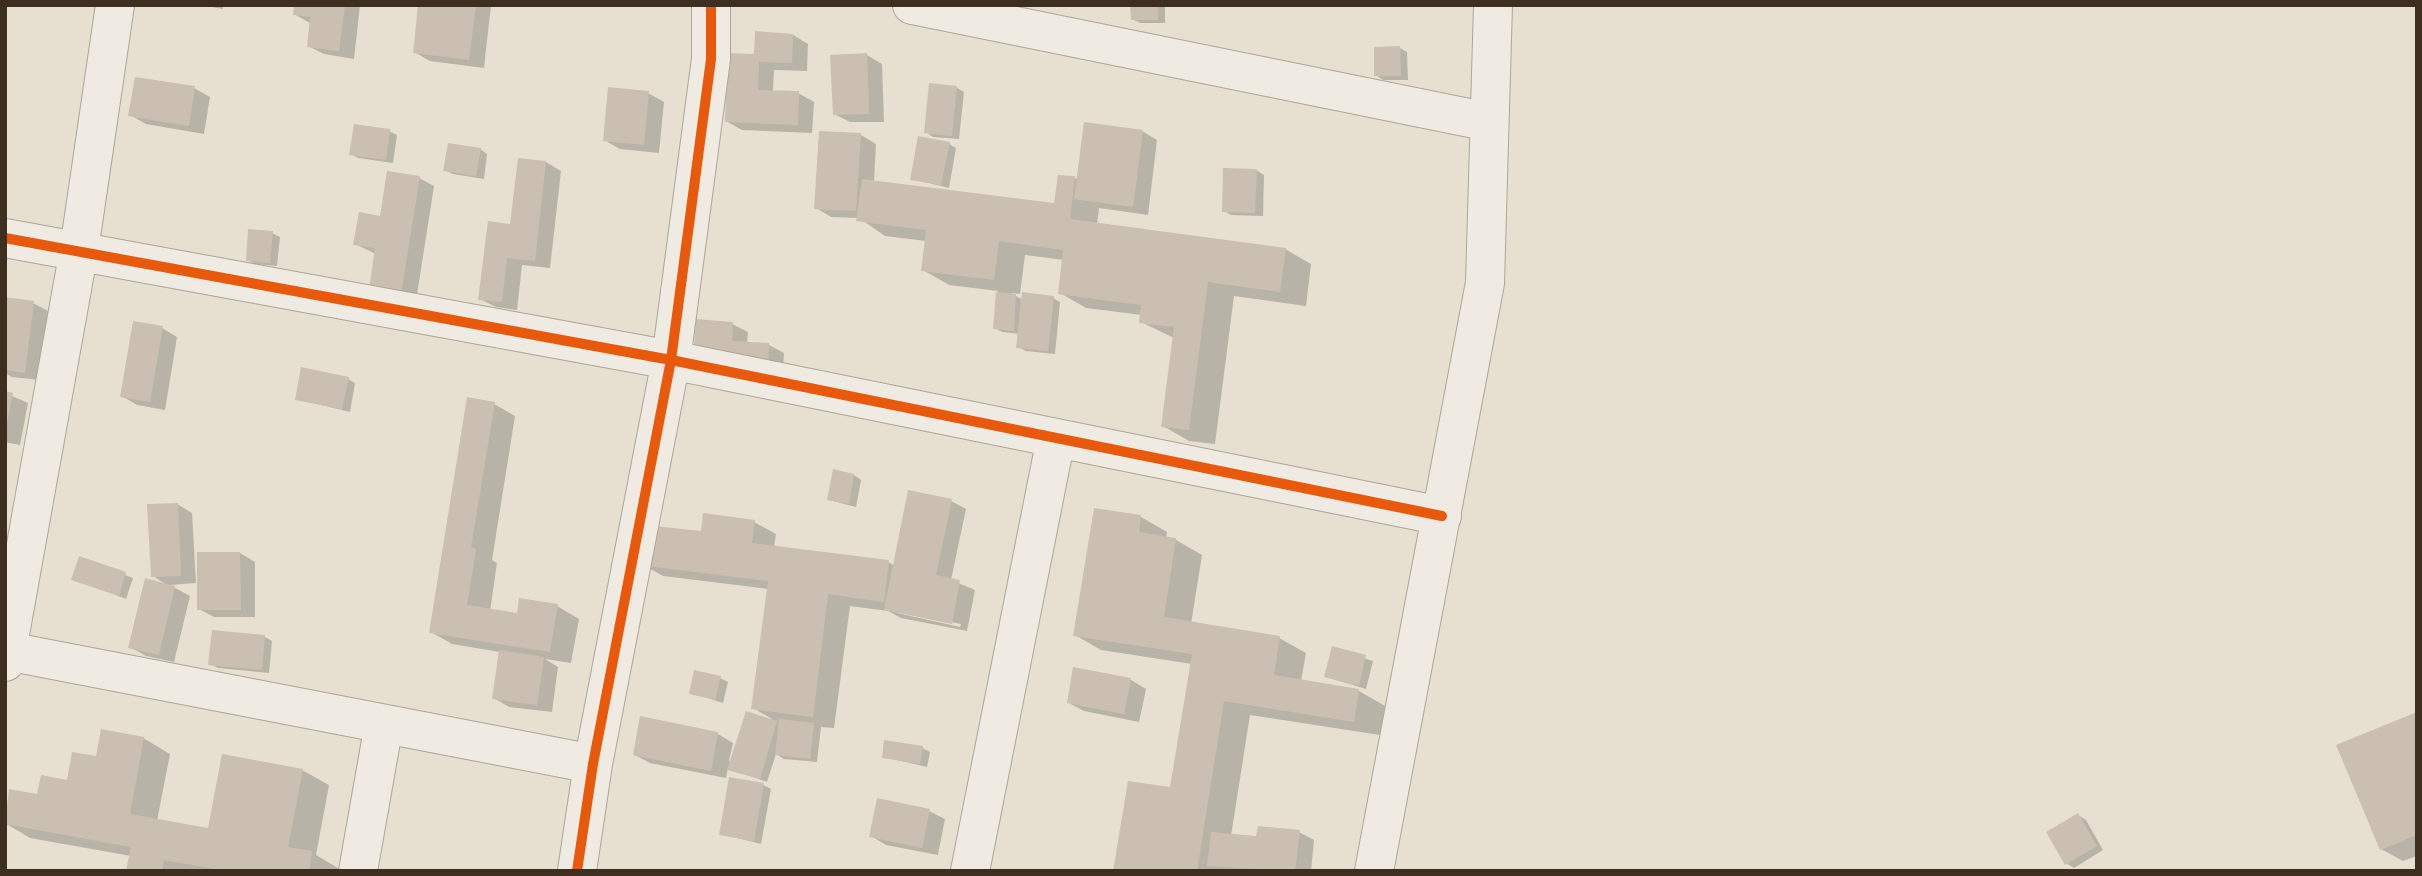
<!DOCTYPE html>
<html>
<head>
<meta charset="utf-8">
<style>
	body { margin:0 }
	#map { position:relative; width:2422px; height:876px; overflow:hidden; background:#e7e0d1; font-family:Literata,serif }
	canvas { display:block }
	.frame { position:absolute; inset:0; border:7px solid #3d2e20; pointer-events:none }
</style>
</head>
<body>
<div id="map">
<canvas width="2422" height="876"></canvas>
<div class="frame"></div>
</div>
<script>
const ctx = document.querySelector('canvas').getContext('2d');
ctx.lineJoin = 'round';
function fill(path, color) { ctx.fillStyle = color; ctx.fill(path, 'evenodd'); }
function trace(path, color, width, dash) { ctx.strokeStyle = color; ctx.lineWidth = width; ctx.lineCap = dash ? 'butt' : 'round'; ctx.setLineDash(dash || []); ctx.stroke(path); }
const shadow = new Path2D(`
	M201 5H223V9Z
	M296 5H360L354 59 324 54 308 46 310 23 294 14Z
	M420 5H491L484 68 430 61 414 52Z
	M1132 5H1165V23H1140L1132 19Z
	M793 35 808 44 807 71 774 70 773 92 798 93 814 102 812 133 742 130 726 121 756 56Z
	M1400 48 1407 52 1408 80H1383L1376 75Z
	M867 55 882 64 884 122H850L834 114Z
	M931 85 957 88 964 92 959 139 933 137 926 132Z
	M194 88 210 97 204 134 146 124 130 115Z
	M648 93 664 102 659 153 620 149 604 140Z
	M389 131 397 135 393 163 358 158 351 154Z
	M1142 131 1157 140 1148 215 1099 208 1097 225 1285 249 1311 264 1306 306 1234 296 1215 444 1189 441 1163 426 1174 338 1141 322 1142 315 1086 308 1060 293 1064 260 1025 255 1020 294 1011 293 1023 300 1053 298 1060 302 1055 354 1026 351 1018 347 1020 334 1002 332 995 328 998 291 949 285 923 270 926 241 885 236 859 218 831 217 816 208 861 135 876 144 874 182 1056 205 1075 178 1078 180Z
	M949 144 956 148 949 188 912 179Z
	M480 149 487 154 484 179 453 174 445 170Z
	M519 160 546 162 561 171 550 268 522 265 517 310 496 307 480 299 512 226Z
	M1256 170 1264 175 1263 216 1231 215 1224 211Z
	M419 178 434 186 416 301 386 297 376 254 355 244Z
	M272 233 280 237 277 266 255 264 247 260Z
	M33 303 48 311 40 380 12 377 5 373V304Z
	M732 324 748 332 747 343 769 345 784 353 783 371 710 366Z
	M162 328 177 337 165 410 137 405 122 396Z
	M348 379 355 383 350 412 297 399Z
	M5 393 28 403 20 445 5 442Z
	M494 404 515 416 492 560 497 563 490 611 518 615 557 606 579 619 571 663 545 659 558 667 552 712 509 707 494 698 500 652 452 644 431 632Z
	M854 475 861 480 856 507 829 500Z
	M951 501 966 509 951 580 975 590 967 631 901 618 888 611 850 606 834 728 821 727 817 762 784 759 776 754 767 782 728 768 726 778 650 763 635 755 642 719 718 734 733 743 729 761 732 762 772 719 753 708 769 589 663 576 642 564 702 533 754 522 776 534 774 548 888 562 895 566ZM897 613H906L961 624 960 627Z
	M177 504 192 513 196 583 170 585 190 596 174 662 146 656 130 647 167 585 153 576Z
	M1141 517 1167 532 1166 538 1176 540 1202 555 1191 624 1279 638 1306 653 1301 681 1359 691 1385 706 1380 735 1250 715 1231 836 1258 838 1299 832 1314 840 1311 871H1115L1171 789 1192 664 1101 650 1075 635Z
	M240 553 255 562V617H214L199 609Z
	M80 558 133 578 126 599 73 579Z
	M265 637 272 641 269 673 218 668 210 664Z
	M1333 649 1373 661 1366 689 1326 677Z
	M1075 669 1131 680 1146 689 1139 722 1084 711 1069 703Z
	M720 678 728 682 723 703 691 693Z
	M2417 714V856L2403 861 2381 849Z
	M143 738 170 754 157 821 210 831 302 770 329 785 316 855 338 868 337 871H128L131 856 30 838 5 823 10 791 39 796 69 782 98 758Z
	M922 748 930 752 927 767 884 757Z
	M763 785 771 789 761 844 721 834Z
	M929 811 945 819 938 855 886 845 871 836Z
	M2078 815 2086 820 2103 850 2074 868 2066 863Z`);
const building = new Path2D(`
	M294 5H345L339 51 307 47 310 17 293 15Z
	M418 5H476L469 60 413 53Z
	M1130 5H1158V20H1131Z
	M755 31 793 34 792 63 759 62 758 90 799 91 798 125 725 122 727 53 754 54Z
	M1400 46 1401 76H1374V47Z
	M867 53 869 114 833 115 830 55Z
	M135 77 195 86 189 126 128 116Z
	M929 83 957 86 952 136 924 133Z
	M608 87 649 91 644 145 603 141Z
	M1084 122 1143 130 1133 207 1074 199Z
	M354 124 390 129 386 160 349 155Z
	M819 131 861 133 856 211 814 209Z
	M918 136 950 142 941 185 910 180Z
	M448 143 481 148 476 176 443 171Z
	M518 158 546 161 535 261 507 258 502 302 478 300 488 221 510 224Z
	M1223 168 1257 169 1255 213 1222 212Z
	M387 171 420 176 401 294 369 289 375 248 353 245 359 212 380 216Z
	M1058 175 1075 176 1070 219 1286 248 1280 292 1208 282 1189 430 1161 427 1174 327 1139 323 1141 305 1058 294 1063 250 999 241 994 280 921 271 926 230 856 221 862 179 1054 203Z
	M248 229 273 231 270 263 246 261Z
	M996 292 1016 294 1014 331 993 329Z
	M1022 292 1054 296 1048 351 1016 348Z
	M5 297 34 301 25 373 5 370Z
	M696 319 733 322 732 341 769 343 768 363 693 358Z
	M133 321 163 326 150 402 120 397Z
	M301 367 349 377 342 409 295 400Z
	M5 391 13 393 6 427H5Z
	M467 397 495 402 471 547 476 549 467 605 517 613 519 598 558 604 550 652 429 633Z
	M833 469 854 474 849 504 827 500Z
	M908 490 952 499 936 575 960 580 952 624 884 610Z
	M178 503 181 576 151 577 147 504Z
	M1094 508 1141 515 1139 532 1176 538 1164 617 1280 636 1274 675 1359 689 1354 722 1224 701 1197 871H1113L1128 781 1170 787 1192 654 1073 636Z
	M703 513 755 520 752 543 889 560 884 602 828 594 813 717 751 709 768 581 640 565 645 525 701 531Z
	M197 552H240L241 610H197Z
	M79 556 126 572 119 596 71 580Z
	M145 578 175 586 159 655 128 648Z
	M212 630 265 635 262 670 208 665Z
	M1332 646 1366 655 1359 686 1324 677Z
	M499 650 544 657 537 705 492 699Z
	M1073 667 1131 678 1124 714 1067 703Z
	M694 670 721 676 715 700 689 694Z
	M746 711 777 721 760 779 727 770Z
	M2417 712V835L2380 850 2336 745Z
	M640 716 718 732 711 771 633 755Z
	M779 719 814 723 810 759 775 755Z
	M101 729 144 737 130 814 208 828 222 754 303 769 288 847 312 851 309 871H227L164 860 162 871H126L131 847 5 824 9 789 37 794 41 775 67 780 72 752 96 756Z
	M884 740 923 746 920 764 882 758Z
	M729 777 764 783 754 841 719 835Z
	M877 798 930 809 922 848 869 837Z
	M2078 813 2097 846 2065 865 2046 832Z
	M1258 826 1300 830 1295 871 1207 866 1211 832 1256 836Z`);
const street = new Path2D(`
	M912 5 1489 122
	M5 238 671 360 1442 516
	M7 651 593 764
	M5 662 79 250 115 5
	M358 871 384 724
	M577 871 593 764 671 360 711 59V5
	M970 871 1056 438
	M1374 871 1485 283 1493 5`);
const cycleway = new Path2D(`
	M5 238 671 360 1442 516
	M577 871 593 764 671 360 711 59V5`);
fill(shadow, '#0003');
fill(building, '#cbbfb2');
trace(street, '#ada599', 40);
trace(street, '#efebe3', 38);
trace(cycleway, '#e8590c', 10);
</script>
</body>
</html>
